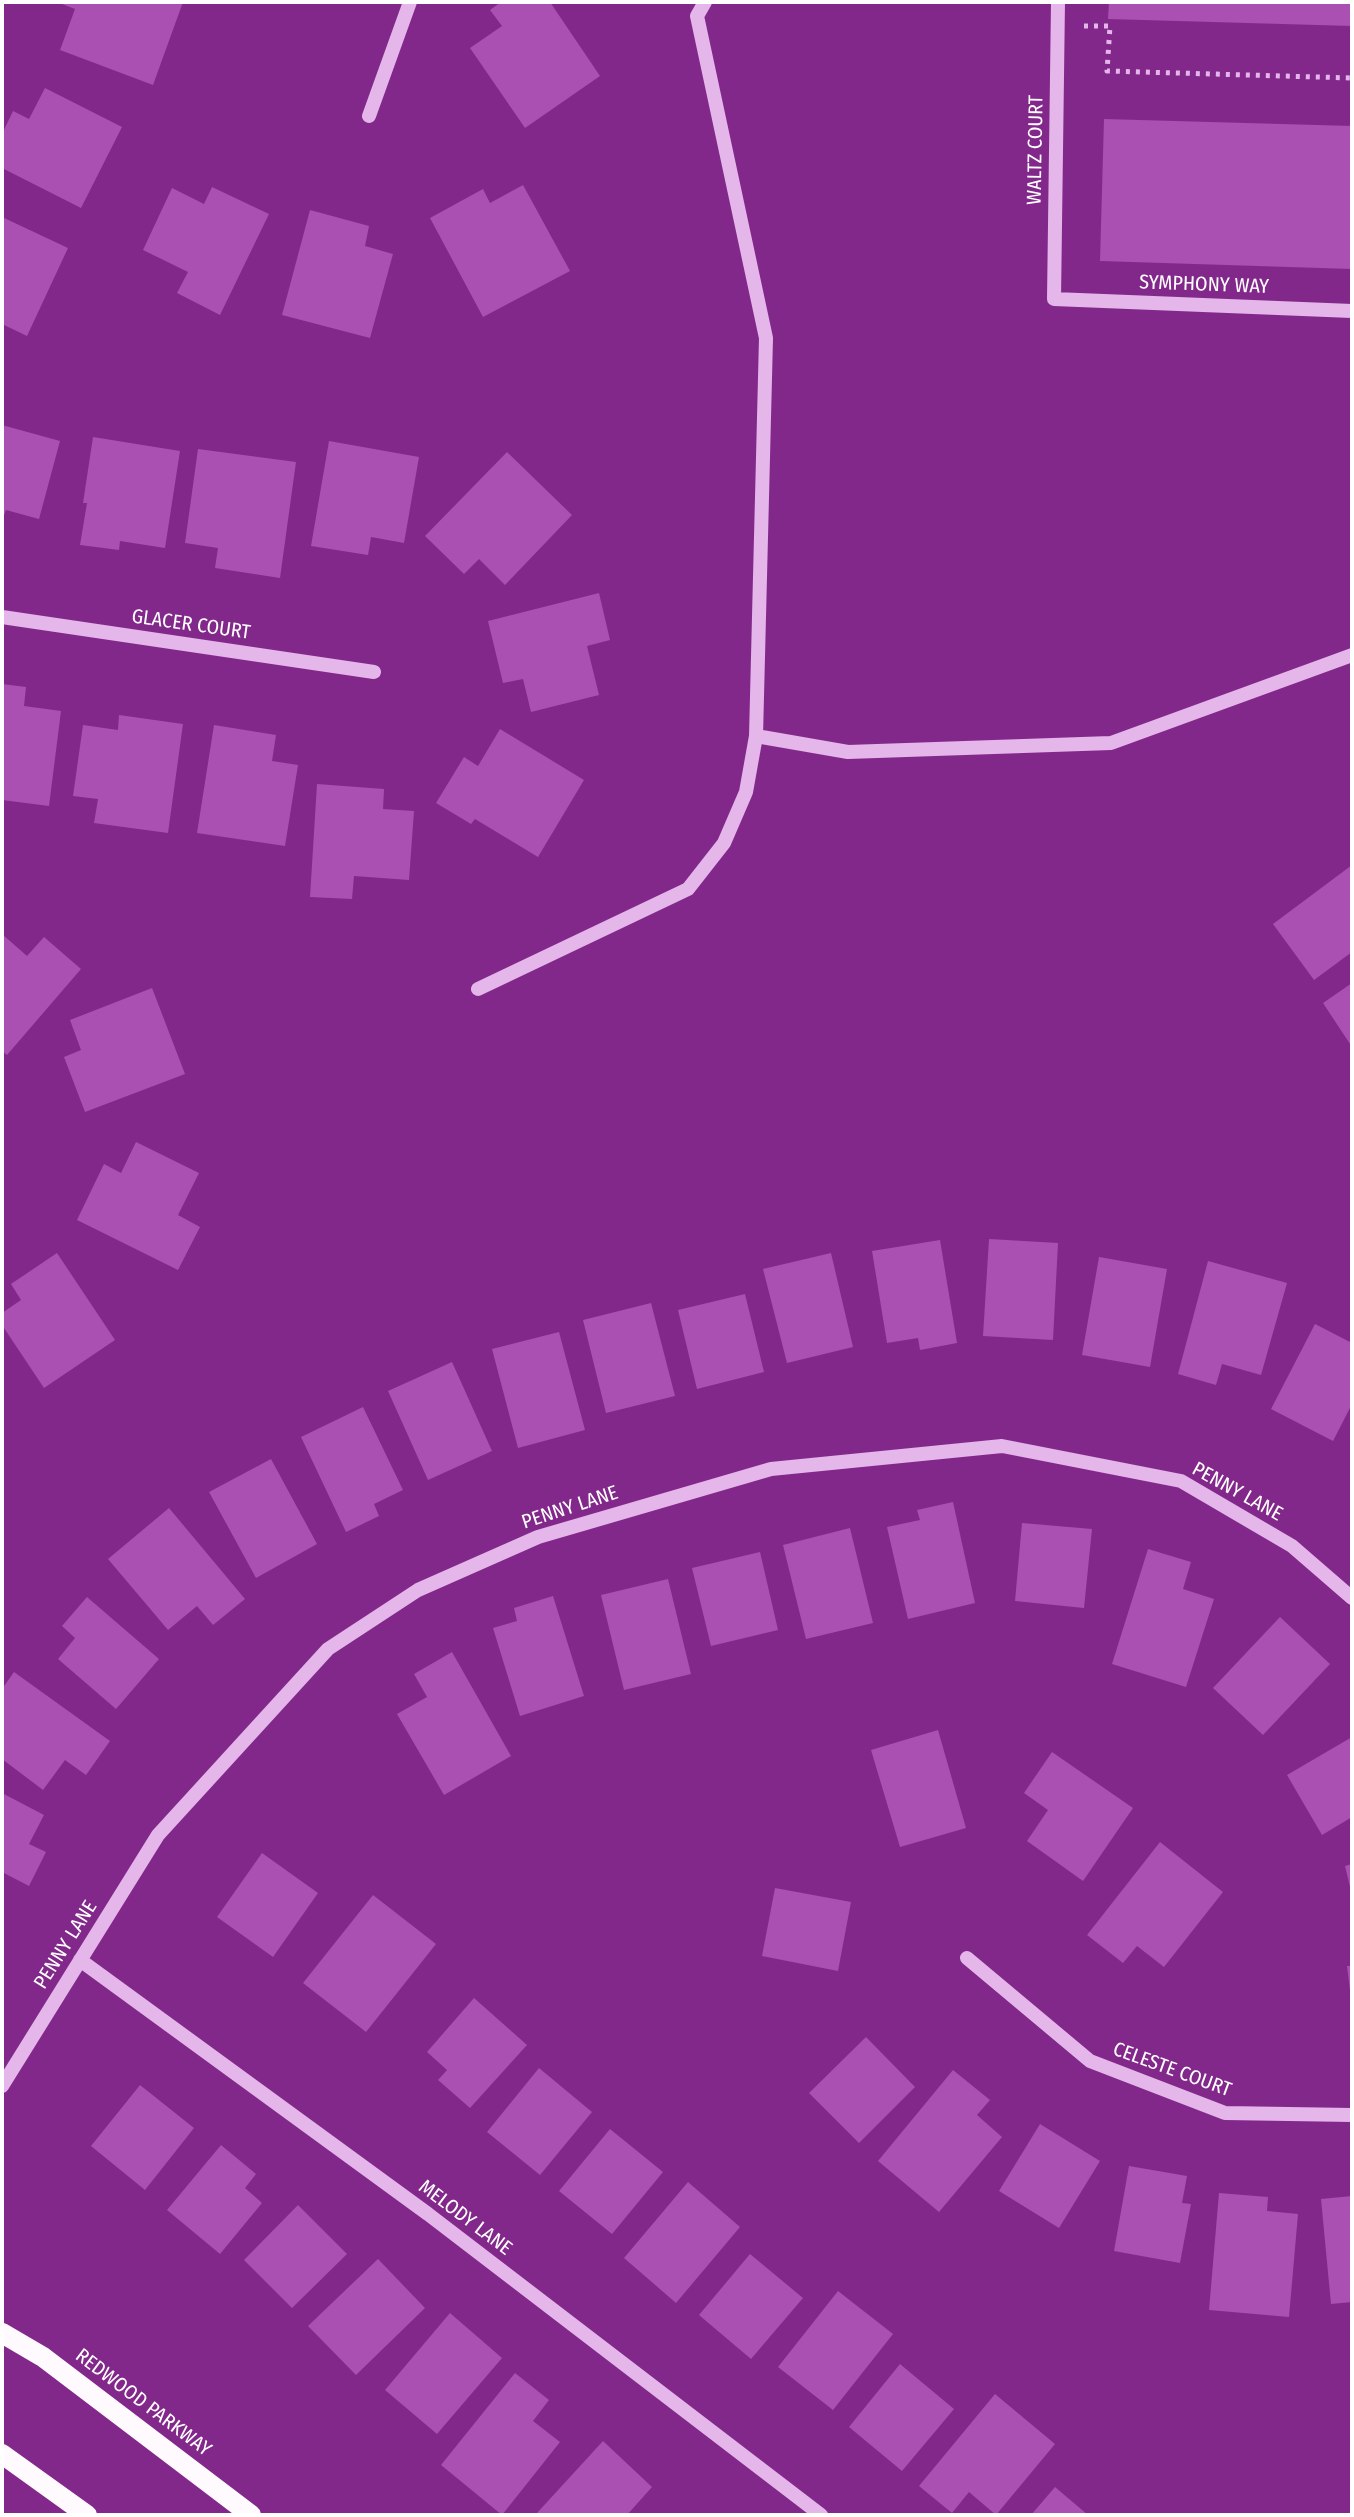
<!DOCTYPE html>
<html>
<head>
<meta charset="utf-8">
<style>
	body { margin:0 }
	#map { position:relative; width:1354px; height:2517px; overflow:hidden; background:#83288b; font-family:"Fira Sans Condensed",sans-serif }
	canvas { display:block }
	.frame { position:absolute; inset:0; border:4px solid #fff; pointer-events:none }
</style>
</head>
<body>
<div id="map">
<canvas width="1354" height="2517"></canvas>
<div class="frame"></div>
</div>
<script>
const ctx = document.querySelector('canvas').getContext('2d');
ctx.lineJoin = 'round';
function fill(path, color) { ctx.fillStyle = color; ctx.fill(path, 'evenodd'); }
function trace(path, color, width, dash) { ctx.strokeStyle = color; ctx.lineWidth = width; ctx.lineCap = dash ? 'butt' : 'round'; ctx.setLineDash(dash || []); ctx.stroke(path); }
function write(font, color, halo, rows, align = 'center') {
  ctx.font = font + ' "Fira Sans Condensed",sans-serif'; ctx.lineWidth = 6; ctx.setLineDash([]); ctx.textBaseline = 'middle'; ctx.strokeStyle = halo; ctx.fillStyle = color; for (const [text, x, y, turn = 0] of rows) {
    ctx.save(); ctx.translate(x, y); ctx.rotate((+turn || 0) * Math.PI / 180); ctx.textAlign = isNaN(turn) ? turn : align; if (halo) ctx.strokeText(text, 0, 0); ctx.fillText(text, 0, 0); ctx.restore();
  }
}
const building = new Path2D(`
	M57 2H183L153 85 60 50 75 9Z
	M501 2H550L600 76 525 128 470 48 502 26 490 10Z
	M1109 2H1352V26L1108 19Z
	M45 88 122 127 81 208 2 168V134L13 111 29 119Z
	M1104 119 1352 126V269L1100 261Z
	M523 185 570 271 483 317 430 218 483 189 490 203Z
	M212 187 269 214 220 315 177 293 188 272 143 250 172 188 204 204Z
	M310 210 369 226 365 246 393 254 370 338 282 315Z
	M2 217 68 248 27 336 2 324Z
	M2 425 60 441 39 519 6 510 2 520Z
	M93 437 180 451 165 548 120 541 119 550 80 545 87 503H83Z
	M329 441 419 457 404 543 371 537 368 555 311 546Z
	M198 449 296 462 280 578 215 568 218 548 185 543Z
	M507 452 572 515 505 585 479 559 464 574 425 536Z
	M599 593 610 640 587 646 599 695 531 712 523 679 503 683 488 621Z
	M2 684 26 687 24 706 61 711 49 806 2 800Z
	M119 715 183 724 168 833 94 823 98 799 73 796 83 725 118 730Z
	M214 725 276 735 272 761 298 765 285 846 197 833Z
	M500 729 584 780 538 857 475 819 471 824 436 803 464 757 478 766Z
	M317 784 384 789 383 809 414 811 409 880 354 876 352 899 310 897Z
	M1352 865V952L1314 980 1273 924Z
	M2 934 27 956 44 937 81 969 7 1055 2 1051Z
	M1352 983V1047L1323 1003Z
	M152 988 185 1074 85 1112 64 1057 81 1050 70 1020Z
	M136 1142 199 1173 178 1215 200 1227 178 1270 77 1220 104 1164 121 1173Z
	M989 1239 1058 1243 1053 1340 983 1336Z
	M940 1240 957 1343 920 1350 918 1338 887 1343 872 1251Z
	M57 1253 115 1340 44 1388 2 1325V1313L21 1300 11 1284Z
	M831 1253 853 1347 787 1363 763 1269Z
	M1099 1257 1167 1269 1150 1367 1082 1355Z
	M1208 1261 1287 1283 1261 1375 1222 1364 1216 1385 1178 1374Z
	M745 1294 764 1372 697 1389 678 1310Z
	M651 1303 675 1396 606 1413 583 1320Z
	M1315 1324 1352 1343V1404L1333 1441 1271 1409Z
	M559 1332 585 1430 518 1448 492 1349Z
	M452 1362 492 1451 428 1480 388 1391Z
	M363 1407 403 1490 374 1504 379 1516 346 1532 301 1437Z
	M271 1459 317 1544 256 1578 209 1492Z
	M953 1502 975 1603 908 1619 887 1527 920 1520 917 1510Z
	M169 1508 245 1599 213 1625 197 1606 168 1630 108 1559Z
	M1022 1523 1092 1529 1084 1608 1015 1601Z
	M850 1528 873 1623 806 1639 783 1545Z
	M1148 1549 1191 1562 1183 1589 1214 1599 1186 1687 1112 1664Z
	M760 1552 778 1630 711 1646 692 1568Z
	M668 1579 691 1674 624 1690 601 1595Z
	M553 1596 584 1696 520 1716 493 1628 517 1621 514 1608Z
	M87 1597 159 1659 116 1709 58 1659 75 1638 62 1626Z
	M1280 1617 1330 1664 1263 1735 1213 1688Z
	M452 1652 511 1756 444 1795 397 1714 427 1697 414 1674Z
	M14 1672 110 1741 86 1775 65 1760 43 1790 2 1759V1689Z
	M938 1730 966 1828 900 1847 871 1750Z
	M1352 1737V1817L1322 1835 1287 1775Z
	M1052 1752 1133 1808 1083 1881 1027 1841 1048 1810 1024 1793Z
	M2 1793 44 1815 29 1844 46 1852 29 1886 2 1872Z
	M1160 1842 1223 1892 1164 1967 1137 1946 1123 1963 1087 1935Z
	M262 1853 318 1893 273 1957 217 1917Z
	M1352 1864V1891H1351L1345 1866Z
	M775 1888 851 1902 838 1971 762 1956Z
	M373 1895 436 1944 366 2032 303 1983Z
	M1347 1966H1352V1990H1350Z
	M474 1998 527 2045 470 2108 438 2080 447 2070 427 2052Z
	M866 2037 915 2087 859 2143 809 2093Z
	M539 2068 592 2112 540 2175 487 2132Z
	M953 2070 990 2100 977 2115 1002 2137 939 2212 878 2161Z
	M140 2085 194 2128 145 2190 91 2146Z
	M1040 2124 1100 2161 1059 2228 999 2191Z
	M610 2129 663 2172 612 2234 559 2191Z
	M221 2145 256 2174 245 2188 262 2203 220 2254 167 2210Z
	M1129 2166 1187 2176 1182 2203 1191 2204 1180 2263 1114 2251Z
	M688 2182 740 2227 676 2303 624 2258Z
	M1219 2193 1268 2197 1267 2211 1298 2214 1289 2317 1209 2310Z
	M1352 2196V2302L1331 2304 1321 2199Z
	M298 2205 347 2254 292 2308 244 2260Z
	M750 2254 803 2298 751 2359 699 2315Z
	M378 2259 425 2308 356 2375 308 2326Z
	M838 2291 893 2334 833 2410 778 2367Z
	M450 2313 502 2358 437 2434 385 2390Z
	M900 2364 954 2409 902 2471 849 2427Z
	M515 2373 549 2400 533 2421 560 2442 502 2515 441 2465Z
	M995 2394 1055 2444 996 2515 969 2492 952 2513 919 2486Z
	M603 2441 652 2487 627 2515H539L537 2513Z
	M1055 2487 1088 2515H1031Z`);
const path = new Path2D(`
	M1084 26H1110L1107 71 1352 78`);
const minor = new Path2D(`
	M1058 2 1054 299 1352 311
	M369 116 410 2
	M2 617 374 672
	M756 736 848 752 1111 743 1352 655
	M478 989 688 889 724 843 746 792 756 736 766 338 697 16 705 2
	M967 1958 1090 2061 1225 2113 1352 2115
	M80 1960 428 2214 821 2515
	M2 2086 158 1835 328 1649 418 1590 538 1537 771 1469 1002 1446 1181 1481 1292 1546 1352 1598`);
const major = new Path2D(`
	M2 2333 43 2357 251 2515
	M2 2454 87 2515`);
const streetNames = [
	["WALTZ COURT",1036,150,-89],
	["SYMPHONY WAY",1204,285,2],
	["GLACER COURT",191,625,8],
	["PENNY LANE",1237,1492,29],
	["PENNY LANE",570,1508,-18],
	["PENNY LANE",66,1945,-58],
	["CELESTE COURT",1172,2070,20],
	["MELODY LANE",465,2218,37],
	["REDWOOD PARKWAY",143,2403,37]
];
fill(building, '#aa50b2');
trace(path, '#e5b6ea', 5, [4, 6]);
trace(minor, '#e5b6ea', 14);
trace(major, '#fefafe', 20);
write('20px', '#fff', '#83288b', streetNames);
</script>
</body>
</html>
